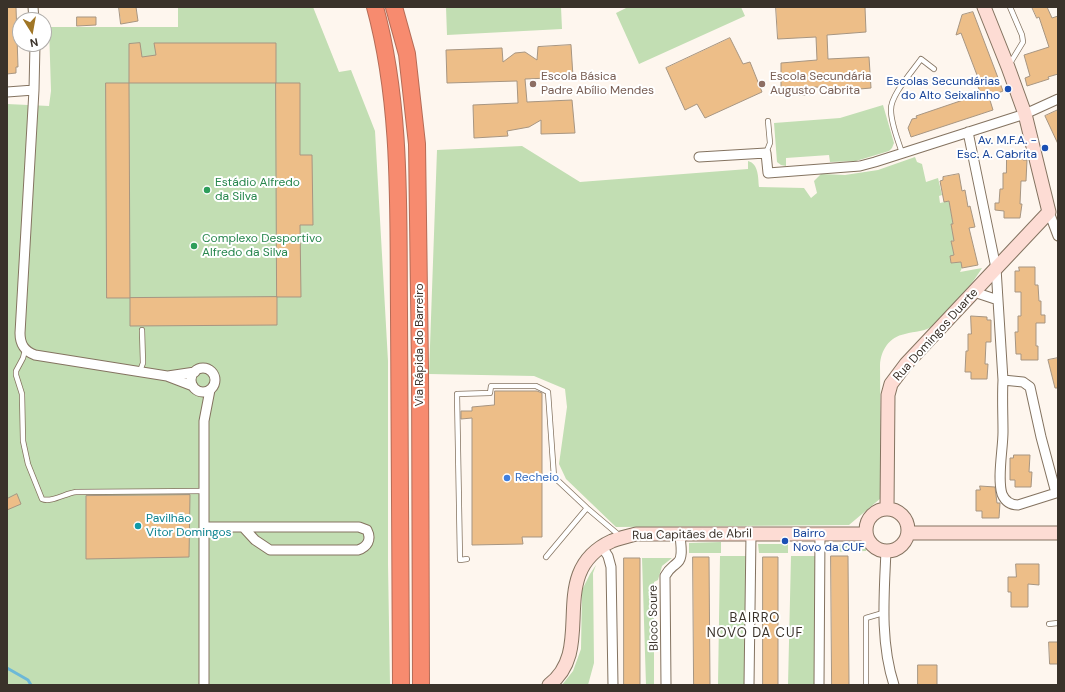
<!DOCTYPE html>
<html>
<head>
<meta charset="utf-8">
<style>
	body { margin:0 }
	#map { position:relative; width:1065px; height:692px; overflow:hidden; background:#fef6ee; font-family:"DM Sans",sans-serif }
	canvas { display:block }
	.frame { position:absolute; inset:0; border:8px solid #3a322a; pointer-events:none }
	.north { position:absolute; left:12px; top:12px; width:40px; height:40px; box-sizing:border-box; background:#fff; border:1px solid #b0adaa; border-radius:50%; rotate:169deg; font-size:11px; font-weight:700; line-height:16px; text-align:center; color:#3a322a }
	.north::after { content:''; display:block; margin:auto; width:14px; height:18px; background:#a07626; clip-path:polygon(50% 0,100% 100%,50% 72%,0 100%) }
</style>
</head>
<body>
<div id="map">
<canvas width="1065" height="692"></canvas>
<div class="frame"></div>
<div class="north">N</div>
</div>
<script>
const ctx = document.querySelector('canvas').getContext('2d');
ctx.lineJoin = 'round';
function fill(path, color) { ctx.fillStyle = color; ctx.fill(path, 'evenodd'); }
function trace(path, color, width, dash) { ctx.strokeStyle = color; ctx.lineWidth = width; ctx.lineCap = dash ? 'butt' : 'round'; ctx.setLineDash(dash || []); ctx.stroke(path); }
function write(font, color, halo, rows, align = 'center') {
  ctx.font = font + ' "DM Sans",sans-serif'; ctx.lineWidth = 4; ctx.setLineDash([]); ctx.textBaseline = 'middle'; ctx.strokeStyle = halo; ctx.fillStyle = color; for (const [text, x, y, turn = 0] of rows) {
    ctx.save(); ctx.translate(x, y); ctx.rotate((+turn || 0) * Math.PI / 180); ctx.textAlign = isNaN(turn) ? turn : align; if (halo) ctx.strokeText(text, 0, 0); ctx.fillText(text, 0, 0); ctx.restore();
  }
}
const green = new Path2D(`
	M178 7H313L339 72 351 70 375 131 388 361V564L390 685H7V104L49 106 51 91 49 27H178Z
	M446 7H561L562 29 447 35Z
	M628 7H741L745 16 639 64 616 13Z
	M883 105 894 143 892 148 889 151 856 161 830 162 829 155 786 158V166L781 165 777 162 774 123 840 118Z
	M522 146 580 182 748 169V161C759 164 758 178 759 187L804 188 811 198 817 193 814 181 821 174 845 175 878 170 915 157 917 162 922 164 926 182 938 178 942 195 939 196 940 203 949 201 953 224 951 225 955 240 951 241 954 255 950 256 951 263 961 262 962 268 960 272 982 268C973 283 961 296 949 309 944 314 939 320 934 325 925 332 915 331 905 334 889 337 881 350 880 365L881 498 849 525 616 527 566 479 559 464 567 407 565 389 534 376 429 374 437 150Z
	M721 542V553H689V543Z
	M758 544H788V553H759Z
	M867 544 866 551 828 552V545Z
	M720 556H746L745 685H718Z
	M791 556H817L814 685H788Z
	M642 558H672L662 566 658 580 654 582V685H646Z
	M596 565 593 573 594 663 588 685H562L573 671 581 649 582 590 590 574Z`);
const stream = new Path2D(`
	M7 668 28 680 31 685`);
const building = new Path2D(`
	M7 7H16L18 67H16V73L7 74Z
	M119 7H136L138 21 121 24Z
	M776 7H865L866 32 827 35 828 59 869 57 871 88 837 91V88L814 87V95H781V63L817 60 816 37 778 39Z
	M1032 7H1047L1052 18 1058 16V74L1048 77 1049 79 1027 86 1025 78 1030 76 1024 55 1049 47 1039 17 1037 18Z
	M973 12 1003 91 989 97 993 110 911 137 908 128 912 119 917 118 916 116 972 97 971 95 980 92 977 84 980 83 961 33 956 35 962 15Z
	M77 17H96V25L77 26Z
	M730 38 743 64 750 62 762 92 705 118 697 104 685 110 666 68Z
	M140 43 142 57 156 55 154 43H276V83H129V44Z
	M571 45 573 77 525 79 527 102 572 100 575 133 541 134V120L529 127 507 131 508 136 474 138 473 105 518 103 517 81 447 83 446 50 502 48 503 62 515 53 525 52 537 60 538 47Z
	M106 83H129L130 298H107Z
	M276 83H300V155H312L313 225H300L301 297H277Z
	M1058 110V144L1045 116Z
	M1007 155 1023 156V160H1027L1026 181H1021L1020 204H1022L1020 218H1004V211L995 210V203H999L1000 189H1003V173H1006Z
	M959 174 962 191 965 190 968 207 970 206 975 227 969 228 978 265 962 268 961 262 951 263 950 256 954 255 951 241H954L951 224H953L949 201 944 202 940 181 943 180V177Z
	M1019 267H1035V285H1038L1039 301H1041V315H1045V323H1036V346H1038V360H1021V354H1016L1015 332H1018V316H1021V292H1015V271H1019Z
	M277 297V325L130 326V298Z
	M971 316 987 317V320H991V342H986L985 364H988L987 379H971V372H965L966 351H968V334H971Z
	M1058 358V388H1055L1048 360Z
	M495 391H537L542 393V537H522L523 544 472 545V418L461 419V411H472V407L494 405Z
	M1014 455H1030L1029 472H1032L1031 487H1015V480H1010V458H1013Z
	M980 486 995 487 997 503H1000L999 518H982V511H976V490H980Z
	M17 494 21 504 7 510V499Z
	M190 495 189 557 86 559V496Z
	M831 556H848L849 685H832Z
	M693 557H709L710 685H694Z
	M763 557H778V685H763Z
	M624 558H640V685H624Z
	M1016 564H1039V585L1028 584V607H1011V592H1008V577H1016Z
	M1049 642H1058V664H1050Z
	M918 665H937V685H918Z`);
const lane = new Path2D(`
	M1009 65 1023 42 1022 35 1010 7
	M766 153 770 143 768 121
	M902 153C898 140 891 124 891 110 890 96 912 72 921 59L934 69
	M25 350 23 358 16 371V375L22 394 23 441 28 464 42 499C51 503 66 493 76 492L204 491
	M140 371 143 363 142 330
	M546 557 587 508
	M467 559 460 560 457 394 490 393 491 386H536L548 392 554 477 587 508 620 536
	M1049 624 1058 623
	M866 685V618L883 613`);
const street = new Path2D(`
	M33 7 34 20
	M35 44 34 90 20 333C20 344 24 351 35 355L167 376 193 386
	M7 92 34 90
	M968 132 996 268 1003 380C1002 397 1003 415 1003 432 1003 449 997 478 1002 494 1005 501 1010 505 1018 505L1056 493 1041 437 1030 387 1023 382 1003 380
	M699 157 766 153 768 173 860 166 875 162 1025 114 1058 99
	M1049 212 1058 236
	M974 292 998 300
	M191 380a12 12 0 1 1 24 0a12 12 0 1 1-24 0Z
	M168 376 195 372
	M204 527H359L367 530C372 540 367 547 358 550H270L255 540 243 527
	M602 547 608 556 611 567 613 685
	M886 551C884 596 880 642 894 685
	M204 685V421L210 390
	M666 685 665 576C670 567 672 568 678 562 684 556 680 542 680 534
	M749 685 751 534
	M819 685 820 534`);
const secondary = new Path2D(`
	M887 509 888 395 891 384 906 364 1049 212 1025 114 1008 67 984 7
	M866 530a21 21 0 1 1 42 0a21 21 0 1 1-42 0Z
	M908 533H1058
	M549 685C598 648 544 572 612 541 620 538 628 536 636 534H866`);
const highway = new Path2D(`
	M375 7C402 106 398 211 399 313 400 437 401 561 401 685
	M394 7 407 54 417 144 420 369 421 685`);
const markers = [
	[533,84,4,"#8d6e63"],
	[762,84,4,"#8d6e63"],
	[1008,89,4,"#1a4fb4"],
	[1045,148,4,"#1a4fb4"],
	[207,190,4,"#2e9e5b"],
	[194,246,4,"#2e9e5b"],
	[507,478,4,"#3f7fe0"],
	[138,526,4,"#0f9aa8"],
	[785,541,4,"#1a4fb4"]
];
const educationNames = [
	["Escola Básica",541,77],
	["Padre Abílio Mendes",541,91],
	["Escola Secundária",770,77],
	["Augusto Cabrita",770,91]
];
const transitNames = [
	["Escolas Secundárias",1000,82],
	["do Alto Seixalinho",1000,96],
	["Av. M.F.A. -",1037,141],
	["Esc. A. Cabrita",1037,155],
	["Bairro",793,534,"left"],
	["Novo da CUF",793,548,"left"]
];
const leisureNames = [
	["Estádio Alfredo",215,183],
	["da Silva",215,197],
	["Complexo Desportivo",202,239],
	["Alfredo da Silva",202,253]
];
const streetNames = [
	["Rua Domingos Duarte",936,335,-48],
	["Via Rápida do Barreiro",420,345,-90],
	["Rua Capitães de Abril",692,535,-1],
	["Bloco Soure",654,618,-91]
];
const shopNames = [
	["Recheio",515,478]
];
const cultureNames = [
	["Pavilhão",146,519],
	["Vitor Domingos",146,533]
];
const neighbourhoodNames = [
	["BAIRRO",755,619],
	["NOVO DA CUF",755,634]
];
fill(green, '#c2deb3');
trace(stream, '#6cb8d7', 3);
fill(building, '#edbe88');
trace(building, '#a79581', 1);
trace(lane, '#847360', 6);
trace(street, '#847360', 11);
trace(secondary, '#847360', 15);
trace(highway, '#b56c57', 18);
trace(lane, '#fff', 4.5);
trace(street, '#fff', 9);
trace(secondary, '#fddcd4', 13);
trace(highway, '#f78b6f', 16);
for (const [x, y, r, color] of markers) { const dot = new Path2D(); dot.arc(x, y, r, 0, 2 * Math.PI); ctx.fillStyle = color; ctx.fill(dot); trace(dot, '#fff', 1.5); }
write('12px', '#785e54', '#fff', educationNames, 'left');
write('12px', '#164399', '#fff', transitNames, 'right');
write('12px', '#27864d', '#fff', leisureNames, 'left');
write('12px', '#3a322a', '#fff', streetNames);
write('12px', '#366cbe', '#fff', shopNames, 'left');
write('12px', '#0d838f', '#fff', cultureNames, 'left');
ctx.letterSpacing = '1px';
write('13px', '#3a322a', '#fff', neighbourhoodNames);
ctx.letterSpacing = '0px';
</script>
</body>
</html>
